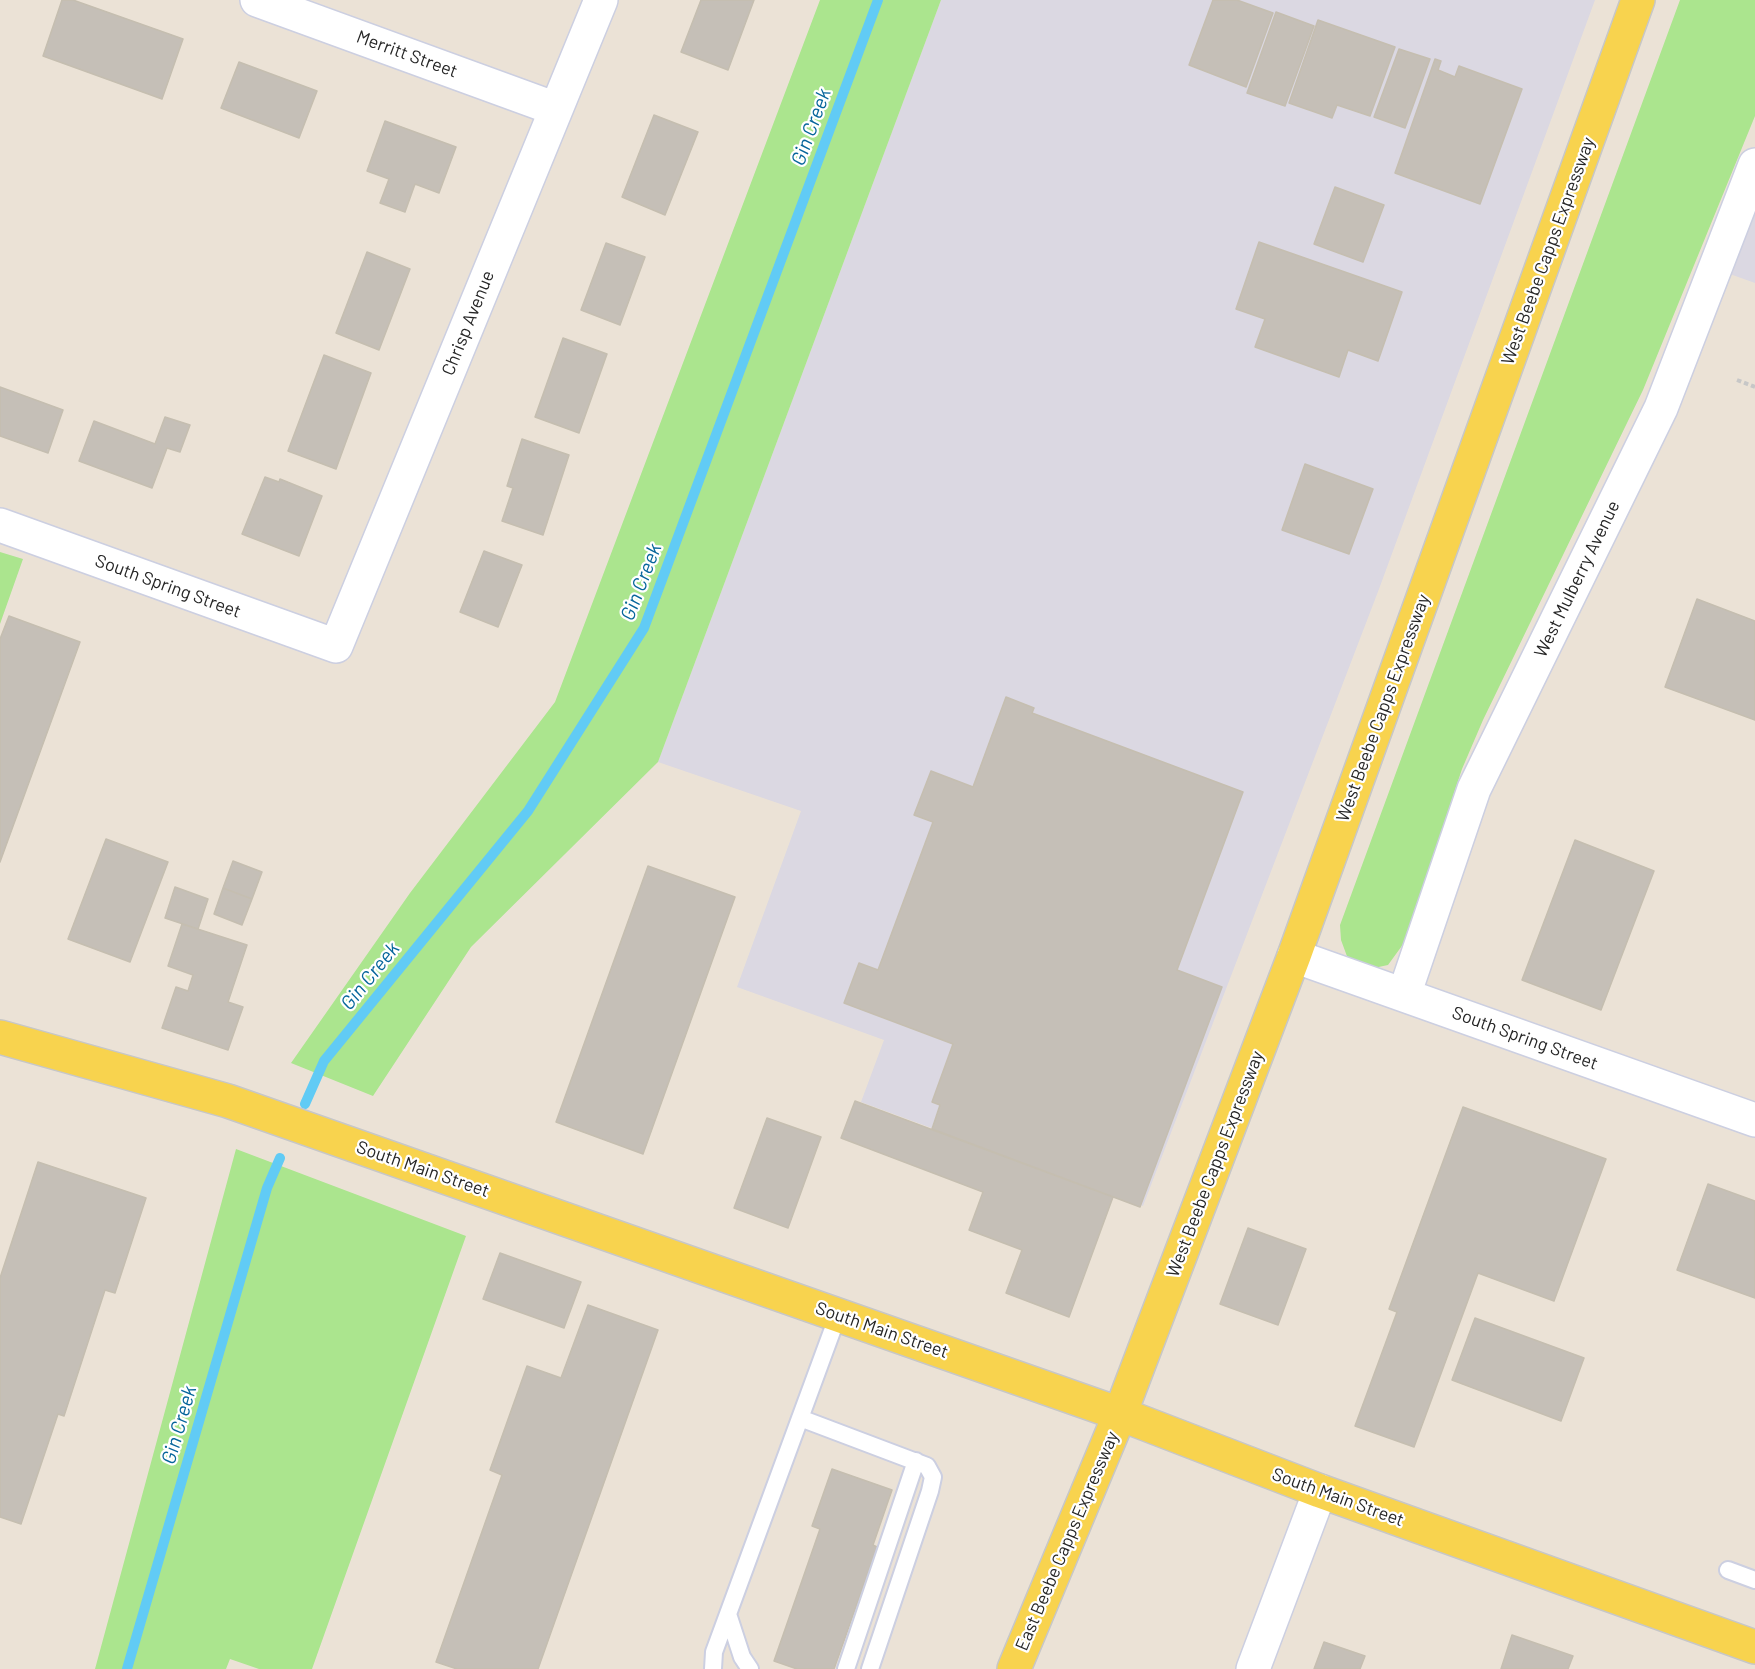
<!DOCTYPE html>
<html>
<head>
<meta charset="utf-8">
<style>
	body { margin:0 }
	canvas { display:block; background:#ebe2d6 }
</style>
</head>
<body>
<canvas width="1755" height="1669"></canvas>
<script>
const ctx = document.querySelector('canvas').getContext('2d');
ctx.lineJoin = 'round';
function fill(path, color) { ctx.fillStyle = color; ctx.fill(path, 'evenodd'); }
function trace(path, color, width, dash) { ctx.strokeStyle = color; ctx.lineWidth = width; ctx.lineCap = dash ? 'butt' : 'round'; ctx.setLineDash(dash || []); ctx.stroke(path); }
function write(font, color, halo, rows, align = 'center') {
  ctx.font = font + ' Barlow,sans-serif'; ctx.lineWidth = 4.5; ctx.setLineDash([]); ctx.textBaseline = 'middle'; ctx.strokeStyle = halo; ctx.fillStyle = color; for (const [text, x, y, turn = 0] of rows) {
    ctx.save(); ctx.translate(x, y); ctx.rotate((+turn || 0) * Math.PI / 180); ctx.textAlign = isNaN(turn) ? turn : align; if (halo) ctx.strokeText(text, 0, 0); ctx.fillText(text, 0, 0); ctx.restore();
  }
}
const industrial = new Path2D(`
	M941 0H1595L1379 589 1143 1206 861 1102 884 1040 737 987 801 811 658 762Z
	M1755 205V283L1727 273Z`);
const green = new Path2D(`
	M820 0H941L658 762 471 947 373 1096 291 1063 410 893 555 702Z
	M1680 0H1755V116L1643 390 1483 720 1462 769 1404 943 1388 965 1369 969 1348 959 1341 940 1340 925Z
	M0 552 23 559 0 624Z
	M236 1149 466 1236 312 1669H259L230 1659 226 1669H95Z`);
const stream = new Path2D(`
	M305 1104 324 1061 528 811 644 628 878 0
	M127 1669 267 1188 280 1158`);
const building = new Path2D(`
	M62 0H73L183 39 162 99 43 56Z
	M701 0H754L728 70 681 52Z
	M1213 0H1237L1273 13 1246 87 1189 65Z
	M1276 12 1314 26 1285 106 1247 93Z
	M1318 20 1395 47 1370 116 1337 105 1332 118 1289 103Z
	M1399 49 1430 59 1405 128 1374 117Z
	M1435 59 1441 61 1438 70 1455 77 1459 66 1522 89 1480 204 1395 173Z
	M239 62 317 91 299 138 221 108Z
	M654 115 698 132 665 215 622 197Z
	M385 121 456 147 439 193 415 184 405 212 380 203 389 179 367 171Z
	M1335 187 1384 205 1363 262 1314 244Z
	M1259 242 1402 292 1378 361 1348 350 1339 377 1255 347 1265 319 1236 309Z
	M606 243 645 257 620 325 581 310Z
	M367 252 410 269 379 350 336 333Z
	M563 338 607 354 579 433 535 417Z
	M324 355 371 373 336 469 288 451Z
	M0 387 63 410 48 453 0 436Z
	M165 417 190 425 180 452 167 448 152 488 79 461 94 421 155 444Z
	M522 439 569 455 543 535 502 521 513 488 507 486Z
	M1305 464 1373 489 1349 554 1282 530Z
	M265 477 279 482 280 479 322 496 299 556 242 534Z
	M484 551 522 565 498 627 460 612Z
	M1697 599 1755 621V720L1665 687Z
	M9 616 80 642 0 862V639Z
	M1006 697 1034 708 1032 713 1243 792 1177 970 1222 987 1140 1207 932 1129 940 1105 932 1102 953 1044 844 1003 859 963 878 970 933 822 914 815 931 771 973 787Z
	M106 839 168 862 130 962 68 939Z
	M1575 840 1654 871 1601 1010 1522 980Z
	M233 861 262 872 252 899 223 888Z
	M648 866 735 897 643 1154 556 1122Z
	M175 887 208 899 198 929 165 918Z
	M223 888 252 899 242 925 214 914Z
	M182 924 247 945 228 1002 243 1007 228 1050 162 1028 176 987 188 991 193 975 168 966Z
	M855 1101 1113 1197 1069 1317 1006 1293 1022 1250 969 1230 983 1192 841 1138Z
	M1463 1107 1606 1159 1554 1301 1478 1273 1414 1447 1355 1426 1397 1312 1389 1309Z
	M767 1118 821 1137 788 1228 734 1208Z
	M38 1162 146 1198 115 1293 105 1290 64 1416 58 1414 21 1524 0 1517V1278Z
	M1708 1184 1755 1201V1298L1677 1270Z
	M1248 1228 1306 1249 1278 1325 1220 1304Z
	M500 1253 581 1282 564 1328 483 1299Z
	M588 1305 658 1330 538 1669H457L436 1662 502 1475 490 1470 527 1366 561 1378Z
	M1475 1318 1584 1358 1561 1421 1452 1380Z
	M832 1469 892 1490 873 1545 877 1547 834 1669H797L774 1661 820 1529 812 1526Z
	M1512 1635 1573 1656 1568 1669H1501Z
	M1324 1642 1365 1656 1360 1669H1314Z`);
const path = new Path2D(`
	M1737 380 1755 387`);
const lane = new Path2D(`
	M800 1418 927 1466 933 1477 930 1491 870 1669
	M1728 1570 1755 1580
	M728 1614 742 1657 750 1669
	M713 1669 714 1652 838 1315
	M846 1669 916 1461`);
const street = new Path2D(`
	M257 0 556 109
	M0 525 336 646 601 0
	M1294 956 1755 1120
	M1404 995 1474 789 1661 408 1755 165
	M1253 1669 1320 1491`);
const primary = new Path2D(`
	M0 1037 228 1101 1120 1414 1320 1491 1755 1647
	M1014 1669 1120 1414 1294 956 1638 0`);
const streetNames = [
	["Merritt Street",407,54,20],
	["West Beebe Capps Expressway",1548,251,-70],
	["Chrisp Avenue",468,323,-68],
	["West Mulberry Avenue",1577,579,-64],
	["South Spring Street",168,586,20],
	["West Beebe Capps Expressway",1383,708,-70],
	["South Spring Street",1525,1038,20],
	["West Beebe Capps Expressway",1215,1164,-69],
	["South Main Street",423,1169,19],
	["South Main Street",882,1330,19],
	["South Main Street",1338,1497,20],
	["East Beebe Capps Expressway",1067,1541,-67]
];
const waterNames = [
	["Gin Creek",811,127,-70],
	["Gin Creek",641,582,-69],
	["Gin Creek",370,976,-51],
	["Gin Creek",179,1425,-74]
];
fill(industrial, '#dbd8e2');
fill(green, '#abe58e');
trace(stream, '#61cbf5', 10);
fill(building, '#c5bfb7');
trace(building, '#c5beb0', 1.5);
trace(lane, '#cccfe1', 20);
trace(street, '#cccfe1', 36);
trace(primary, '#c7c7c7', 36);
trace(path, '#c7c7c7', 4, [4.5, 3]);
trace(lane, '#fff', 16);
trace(street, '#fff', 33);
trace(primary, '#f8d34e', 33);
write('18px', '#262626', '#fff', streetNames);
write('italic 20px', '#06659b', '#fff', waterNames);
</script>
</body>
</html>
